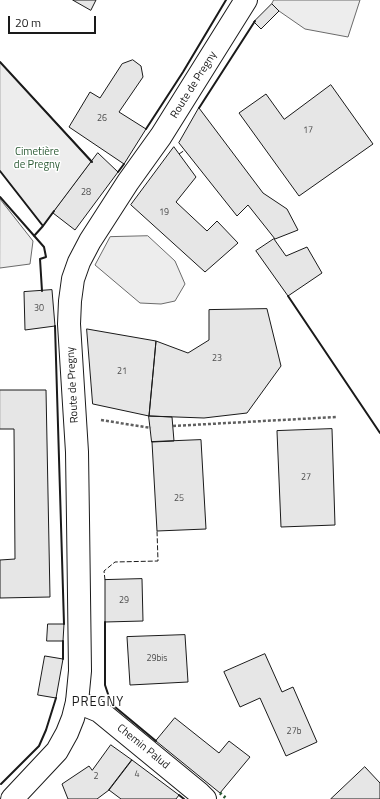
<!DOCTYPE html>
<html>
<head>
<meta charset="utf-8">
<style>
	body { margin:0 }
	#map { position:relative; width:380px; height:799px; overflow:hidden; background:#fff; font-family:"Titillium Web",sans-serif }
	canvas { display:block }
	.scale { position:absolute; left:8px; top:16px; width:88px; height:18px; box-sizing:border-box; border:2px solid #1a1a1a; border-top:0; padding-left:5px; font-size:12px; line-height:14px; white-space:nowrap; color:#1a1a1a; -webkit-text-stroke:3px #fff; paint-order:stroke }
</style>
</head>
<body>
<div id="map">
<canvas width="380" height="799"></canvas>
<div class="scale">20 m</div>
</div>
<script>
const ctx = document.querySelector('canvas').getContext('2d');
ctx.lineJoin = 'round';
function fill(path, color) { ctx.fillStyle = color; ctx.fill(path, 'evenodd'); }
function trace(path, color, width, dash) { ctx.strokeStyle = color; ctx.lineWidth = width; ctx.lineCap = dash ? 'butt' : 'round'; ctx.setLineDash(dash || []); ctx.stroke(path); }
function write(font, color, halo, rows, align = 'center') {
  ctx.font = font + ' "Titillium Web",sans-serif'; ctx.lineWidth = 3; ctx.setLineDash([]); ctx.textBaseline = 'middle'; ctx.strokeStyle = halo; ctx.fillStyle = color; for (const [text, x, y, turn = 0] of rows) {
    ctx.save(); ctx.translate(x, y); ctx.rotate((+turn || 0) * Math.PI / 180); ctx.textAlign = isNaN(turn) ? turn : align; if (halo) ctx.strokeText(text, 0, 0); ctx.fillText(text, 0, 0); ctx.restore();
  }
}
const built = new Path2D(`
	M274 0H360L348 37 305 29 279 11 272 4Z
	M0 62 92 161 43 226 0 171Z
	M0 199 33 241 30 264 0 268Z
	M148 236 175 261 185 284 175 301 161 304 140 303 95 265 110 237Z`);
const building = new Path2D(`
	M73 0H96L91 10Z
	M272 4 279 11 261 29 254 22Z
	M133 60 141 66 143 77 119 112 146 129 124 164 69 127 90 92 100 98 122 64Z
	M331 85 373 144 299 196 239 113 266 94 284 119Z
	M199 108 263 193 287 209 298 230 275 239 248 205 237 216 179 143Z
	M174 147 196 177 176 202 207 231 217 221 238 243 205 272 131 205Z
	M98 153 118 172 75 230 53 213Z
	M274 239 286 256 307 247 322 273 288 296 256 251Z
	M52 290 55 326 25 330 24 292Z
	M267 309 281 366 247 413 204 418 149 416 156 341 188 353 209 340V310Z
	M87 329 156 341 149 416 93 404Z
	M0 390H46L50 597 0 598V560L15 559 14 429H0Z
	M149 416 172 417 174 441 152 442Z
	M332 429 335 525 281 527 277 431Z
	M201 440 206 529 157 531 152 442Z
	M142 579 143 621 105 622V580Z
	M48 624H64L63 641H47Z
	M185 635 188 682 130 685 127 637Z
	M265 654 282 692 293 687 317 742 286 756 260 698 240 707 224 672Z
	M45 656 63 659 56 698 38 695Z
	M175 718 219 753 229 741 250 757 220 793 156 741Z
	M111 745 132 760 109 790 97 799H68L62 784 89 766 92 770Z
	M132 760 179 795 176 799H121L109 790Z
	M365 767 380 783V799H331Z`);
const path = new Path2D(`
	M101 420 151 428
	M173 426 336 417`);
const minor = new Path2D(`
	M77 702 99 711 199 793 205 799`);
const tertiary = new Path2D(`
	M12 799 57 751 67 733 73 718 77 702 80 671 78 520 77 452 69 324 70 301 73 279 79 262 90 241 128 182 161 136 246 0`);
const hedge = new Path2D(`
	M220 793 227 799`);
const fence = new Path2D(`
	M179 154 185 150
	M105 580 104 571 115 562 158 561 157 531`);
const wall = new Path2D(`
	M0 62 92 162
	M199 108 255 21
	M146 129 183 72 226 0
	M0 171 43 226 54 211
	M118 172 124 164
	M0 197 44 247 46 257 40 259 42 291
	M34 236 43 226
	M288 296 380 433
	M55 326 64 624
	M105 622V685L109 697 115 707 156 741
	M63 659V641
	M1 784 39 746 46 730 56 698
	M179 795 184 799`);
const numberNames = [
	["26",102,119],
	["17",308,131],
	["28",86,193],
	["19",164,213],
	["30",39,309],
	["23",217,359],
	["21",122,372],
	["27",306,478],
	["25",179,499],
	["29",124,601],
	["29bis",157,659],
	["27b",294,732],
	["4",137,775],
	["2",96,777]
];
const streetNames = [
	["Route de Pregny",194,85,-58],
	["Route de Pregny",73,385,-93],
	["Chemin Palud",143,747,39]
];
const parkNames = [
	["Cimetière",37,152],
	["de Pregny",37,165]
];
const quarterNames = [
	["PREGNY",98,703]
];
fill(built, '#ededed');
trace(built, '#6a6a6a', 1);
fill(building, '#e6e6e6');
trace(building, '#1a1a1a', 1);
trace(minor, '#1a1a1a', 24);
trace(tertiary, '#1a1a1a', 24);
trace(path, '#5f5f5f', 2.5, [3, 2]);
trace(minor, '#fff', 22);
trace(tertiary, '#fff', 22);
trace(hedge, '#2b5a34', 3, [2, 3]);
trace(fence, '#1a1a1a', 1, [5, 2]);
trace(wall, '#1a1a1a', 2);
write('9px', '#4d4d4d', null, numberNames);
write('11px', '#1a1a1a', '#fff', streetNames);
write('11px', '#2b5a34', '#fff', parkNames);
ctx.letterSpacing = '1px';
write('13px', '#1a1a1a', '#fff', quarterNames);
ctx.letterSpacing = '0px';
</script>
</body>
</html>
